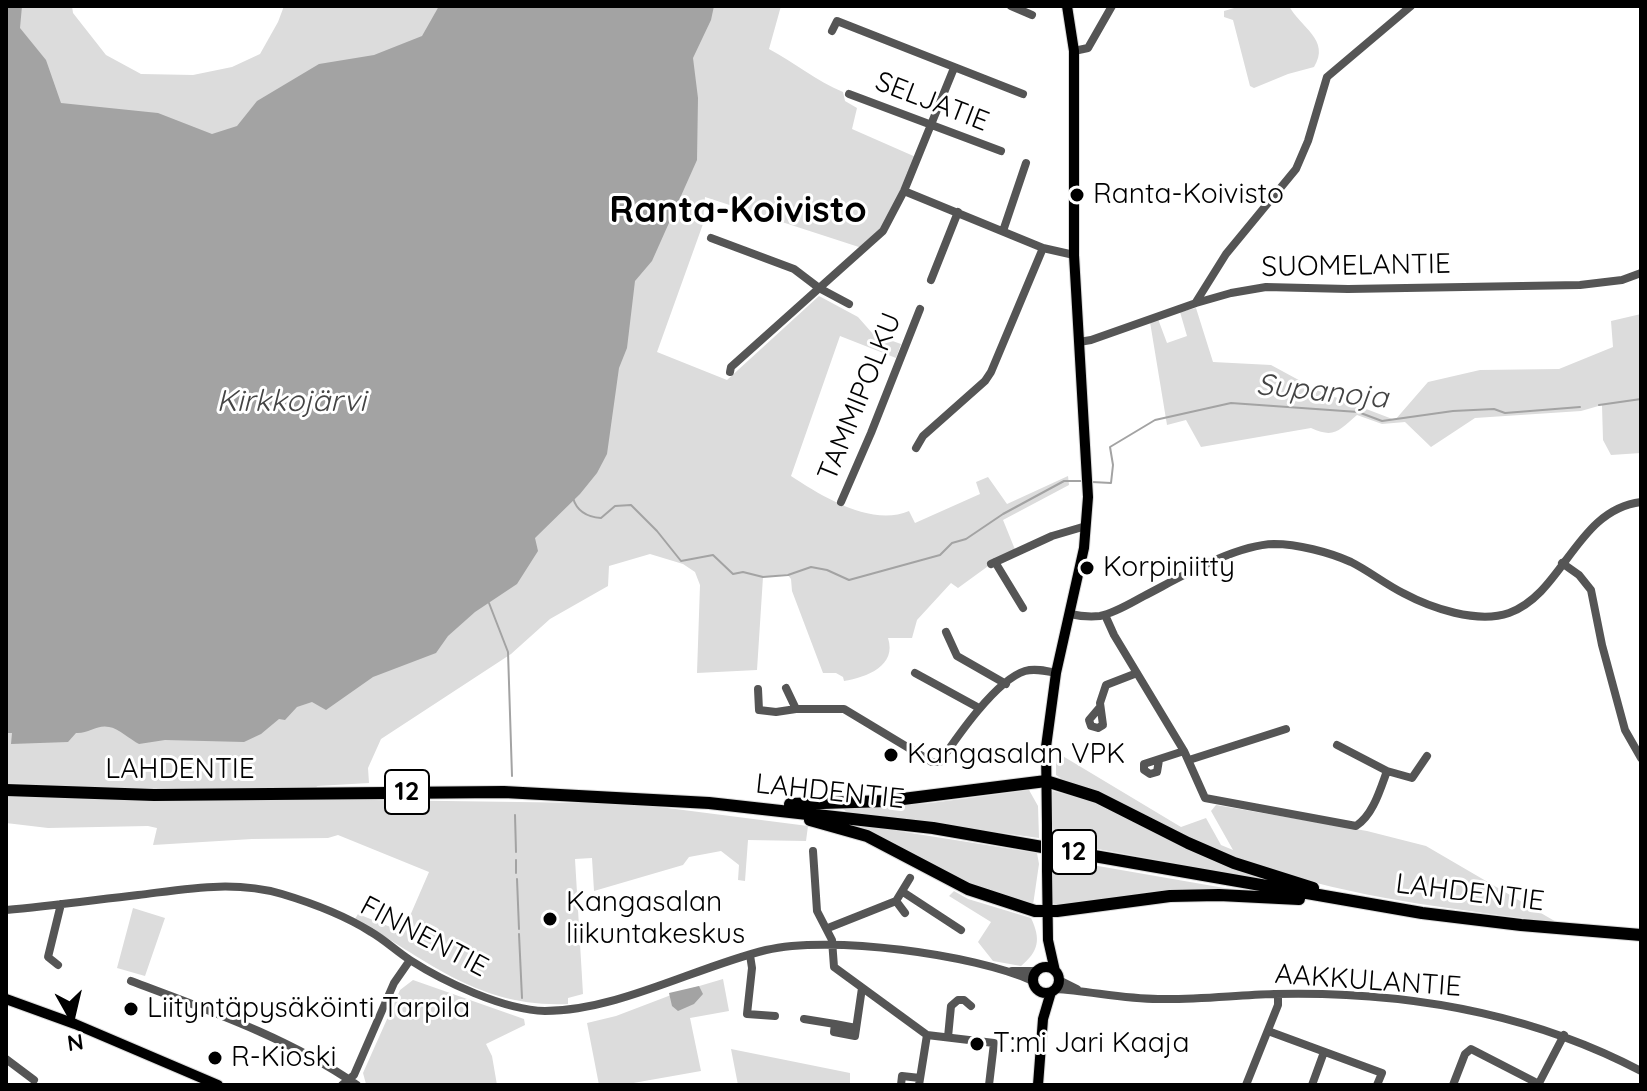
<!DOCTYPE html>
<html>
<head>
<meta charset="utf-8">
<style>
	body { margin:0 }
	#map { position:relative; width:1647px; height:1091px; overflow:hidden; background:#fff; font-family:Quicksand,sans-serif }
	canvas { display:block }
	.frame { position:absolute; inset:0; border:8px solid #000; pointer-events:none }
	.north { position:absolute; left:32px; top:979px; width:80px; height:80px; -webkit-text-stroke:6px #fff; paint-order:stroke; rotate:172deg; font-size:22px; font-weight:700; line-height:32px; text-align:center; color:#000 }
	.north::after { content:''; display:block; margin:auto; width:28px; height:36px; background:#000; clip-path:polygon(50% 0,100% 100%,50% 72%,0 100%) }
</style>
</head>
<body>
<div id="map">
<canvas width="1647" height="1091"></canvas>
<div class="frame"></div>
<div class="north">N</div>
</div>
<script>
const ctx = document.querySelector('canvas').getContext('2d');
ctx.lineJoin = 'round';
function fill(path, color) { ctx.fillStyle = color; ctx.fill(path, 'evenodd'); }
function trace(path, color, width, dash) { ctx.strokeStyle = color; ctx.lineWidth = width; ctx.lineCap = dash ? 'butt' : 'round'; ctx.setLineDash(dash || []); ctx.stroke(path); }
function write(font, color, halo, rows, align = 'center') {
  ctx.font = font + ' Quicksand,sans-serif'; ctx.lineWidth = 6; ctx.setLineDash([]); ctx.textBaseline = 'middle'; ctx.strokeStyle = halo; ctx.fillStyle = color; for (const [text, x, y, turn = 0] of rows) {
    ctx.save(); ctx.translate(x, y); ctx.rotate((+turn || 0) * Math.PI / 180); ctx.textAlign = isNaN(turn) ? turn : align; if (halo) ctx.strokeText(text, 0, 0); ctx.fillText(text, 0, 0); ctx.restore();
  }
}
const green = new Path2D(`
	M6 6H72L73 13 106 55 141 74 193 75 232 67 260 54 278 22 284 6H781L769 49C794 62 816 81 843 92L845 101 857 108 852 129 918 158 896 212 865 249 705 197 703 224 657 352 727 380 819 296 858 317 873 334 901 344 896 358 840 336 791 476C823 497 872 527 909 511L915 523 980 494 976 482 988 477 1007 504 1068 476 1069 485 1003 520 1016 552 991 564 958 588 951 583 917 620 912 638H888C897 666 867 677 844 681L843 677 836 673H823L792 591 791 579 787 574 763 577 757 670 697 673 700 585 695 572 683 564 650 554 609 566 608 586 550 619 511 654 381 739 368 768 369 783 317 786 316 788 156 790 6 783Z
	M1241 6H1289C1300 27 1331 40 1314 67L1288 74 1254 88 1250 86 1233 20 1224 17V11Z
	M1196 308 1213 362 1271 365 1319 391 1395 420 1428 382 1480 370 1559 369 1613 347 1611 321 1641 314V453L1611 455 1603 440 1602 405 1581 411 1475 418 1431 447 1405 422 1382 424 1357 415C1339 430 1335 439 1311 428L1201 447 1186 420 1167 425 1150 322 1158 319 1167 343 1187 336 1180 312Z
	M1056 752 1181 827 1206 818 1221 845 1233 850 1211 811 1216 805 1367 831 1426 846 1558 923C1466 910 1371 901 1282 873 1208 850 1138 815 1068 783L1056 775Z
	M1029 790 1038 806 1039 838 847 812 843 809 931 803Z
	M1053 791 1102 804 1199 854 1266 880 1054 841 1051 794Z
	M6 796 145 801 300 799 590 803 652 806 808 826 806 841 748 840 745 881 738 880 739 865 721 851 689 857 683 865 594 891 592 858 575 859 583 994 568 998V1004C478 1008 428 960 355 919L358 914 403 932 429 872 338 835 328 838 252 839 153 845 157 828 148 826 48 828 6 823Z
	M835 821 1037 853 1039 864 1033 905 970 885 875 834Z
	M1052 858 1236 890 1155 891 1057 906 1053 903 1052 898Z
	M954 891 968 899 1031 918C1041 939 1039 951 1021 966L993 961 978 942 991 922 949 896Z
	M133 908 165 918 145 976 117 968Z
	M723 979 729 1011 690 1018 701 1071 622 1085H599L587 1023 616 1016 679 992Z
	M413 980 524 1019 525 1025 486 1044 492 1056 497 1085 366 1084 363 1073 400 990Z
	M731 1049 850 1073V1085H738Z`);
const water = new Path2D(`
	M6 6H22L20 28 46 60 61 103 158 113 212 134 237 126 257 101 319 64 374 55 422 36 439 6H714L711 20 693 58 698 98 697 160 652 261 635 281 627 348 619 368 607 454 597 473 580 494 535 538 538 551 517 584 475 612 448 636 436 653 373 677 326 710 312 702 297 707 285 720 279 719 261 734 244 742 165 740 139 744C131 740 118 728 109 727 98 724 88 734 76 733L68 742 11 744 12 733H6Z
	M699 986 703 994 694 1004 678 1011 672 1006 669 993Z`);
const stream = new Path2D(`
	M1599 405 1641 399
	M1092 482 1111 483 1113 465 1110 447 1155 420 1231 403 1358 412 1382 421 1453 411 1494 409 1505 413 1580 407
	M573 498C577 512 587 517 601 518L615 506 631 505 657 531 681 561 713 555 733 574 743 572 763 577 788 575 811 567 827 570 849 580 940 555 952 543 966 539 1003 514 1064 481H1081
	M489 603 508 652 512 776
	M515 815 516 852
	M516 860V873
	M517 879 519 929
	M519 934 522 998`);
const minor = new Path2D(`
	M1011 6 1032 15
	M832 31 837 21 1023 94
	M1074 51 1088 48 1112 6
	M849 94 1001 151
	M904 191 1043 248 1074 255
	M1003 231 1026 163
	M711 238 794 269 819 288 849 304
	M931 280 958 212
	M1196 302 1226 254 1296 169 1308 141 1327 77 1411 6
	M1079 342 1091 340 1196 303 1231 293 1266 287 1348 289 1580 285 1622 280 1641 273
	M730 372 731 367 883 231 904 191 954 68
	M916 448 923 436 985 381 991 372 1043 248
	M841 502 871 433 920 309
	M995 562 1023 608
	M1562 563 1579 575 1591 590 1602 645 1625 730 1641 758
	M991 564 1052 536 1086 526
	M1070 614C1079 616 1090 617 1100 616 1115 613 1131 603 1144 596 1179 578 1234 545 1274 544 1297 544 1329 552 1351 562 1369 571 1385 584 1403 593 1431 608 1477 624 1509 613 1564 593 1576 510 1641 502
	M1105 615 1114 635 1184 751 1205 798 1356 826C1373 815 1380 790 1387 771L1337 745
	M946 632 957 656 1006 684
	M915 673 979 708
	M786 688 796 709H844L932 762H940C957 737 996 680 1025 671 1035 668 1047 671 1056 673
	M758 689 759 710 776 712 796 709
	M1100 707 1089 720 1091 726 1098 728 1103 725 1100 703 1106 685 1137 673
	M1159 760 1157 772 1150 774 1144 770V764L1184 751
	M1189 760 1286 729
	M1387 771 1412 778 1427 756
	M813 851 817 911 832 940 834 967 927 1035 994 1043 989 1085
	M903 892 961 930
	M896 901 905 913
	M6 910C50 906 94 900 138 895 187 889 233 880 282 894 312 903 344 915 371 932 385 940 396 951 410 960 444 982 504 1010 545 1011 617 1011 696 967 766 950 830 935 973 954 1033 981
	M828 928 896 901 910 878
	M750 955 752 968 747 1014 775 1016
	M58 965 48 957 61 904
	M1012 971H1037
	M1059 980 1077 989
	M131 981C208 1010 289 1038 357 1085
	M1055 989C1090 991 1123 999 1158 999 1197 1000 1236 995 1274 994 1401 991 1529 1012 1641 1071
	M804 1019 835 1024
	M856 1028 835 1024 834 1032 855 1036 862 988
	M1268 1031 1382 1073 1377 1085
	M948 1037 951 1006 958 1000H964L971 1006
	M6 1059 34 1080
	M342 1085 354 1075 394 983 410 960
	M901 1085 902 1076 920 1078
	M919 1085 927 1035
	M1246 1085 1278 1005V994
	M1312 1085 1324 1052
	M1453 1085 1465 1054 1471 1049 1539 1084
	M1538 1085 1564 1035`);
const major = new Path2D(`
	M1047 825 1046 747 1056 673 1084 548 1088 497 1074 255V51L1067 6
	M1047 870 1048 940 1055 971
	M1033 980a13 13 0 1 1 26 0a13 13 0 1 1-26 0Z
	M6 999 75 1024 218 1085
	M1038 1085 1043 1019 1051 992`);
const highway = new Path2D(`
	M6 790 154 795 504 792 709 803 933 828 1422 913 1521 925 1641 935
	M790 804 887 801 1046 781 1097 797 1188 843 1234 863 1313 888
	M810 820 867 836 968 889 1035 911H1057L1170 896 1219 895 1299 899`);
const majorBridge = new Path2D(`
	M1047 870V825`);
const markers = [
	[1077,195,8,"#000"],
	[1087,568,8,"#000"],
	[891,755,8,"#000"],
	[550,919,8,"#000"],
	[131,1009,8,"#000"],
	[977,1044,8,"#000"],
	[215,1058,8,"#000"]
];
const shields = [
	[407,792,44],
	[1074,852,44]
];
const shieldNames = [
	["12",407,792],
	["12",1074,852]
];
const streetNames = [
	["SELJATIE",932,102,21],
	["SUOMELANTIE",1356,266,-1],
	["TAMMIPOLKU",860,397,-68],
	["LAHDENTIE",180,770],
	["LAHDENTIE",830,792,6],
	["LAHDENTIE",1470,893,7],
	["FINNENTIE",424,937,28],
	["AAKKULANTIE",1368,981,4]
];
const poiNames = [
	["Ranta-Koivisto",1093,195],
	["Korpiniitty",1103,568],
	["Kangasalan VPK",907,755],
	["Kangasalan",566,903],
	["liikuntakeskus",566,935],
	["Liityntäpysäköinti Tarpila",147,1009],
	["T:mi Jari Kaaja",993,1044],
	["R-Kioski",231,1058]
];
const waterNames = [
	["Supanoja",1322,392,6],
	["Kirkkojärvi",291,402]
];
const districtNames = [
	["Ranta-Koivisto",738,211]
];
fill(green, '#dcdcdc');
fill(water, '#a3a3a3');
trace(stream, '#a3a3a3', 2);
trace(major, '#dbdbdb', 12);
trace(highway, '#dbdbdb', 14);
trace(minor, '#555', 8);
trace(major, '#000', 10);
trace(highway, '#000', 12);
trace(majorBridge, '#dbdbdb', 12, []);
trace(majorBridge, '#000', 10);
for (const [x, y, r, color] of markers) { const dot = new Path2D(); dot.arc(x, y, r, 0, 2 * Math.PI); ctx.fillStyle = color; ctx.fill(dot); trace(dot, '#fff', 3); }
for (const [x, y, w] of shields) { const box = new Path2D(); box.roundRect(x - w / 2, y - 22, w, 44, 6); ctx.fillStyle = '#fff'; ctx.fill(box); trace(box, '#000', 2); }
write('bold 26px', '#000', null, shieldNames);
write('28px', '#000', '#fff', streetNames);
write('28px', '#000', '#fff', poiNames, 'left');
write('italic 30px', '#444', '#fff', waterNames);
write('bold 36px', '#000', '#fff', districtNames);
</script>
</body>
</html>
